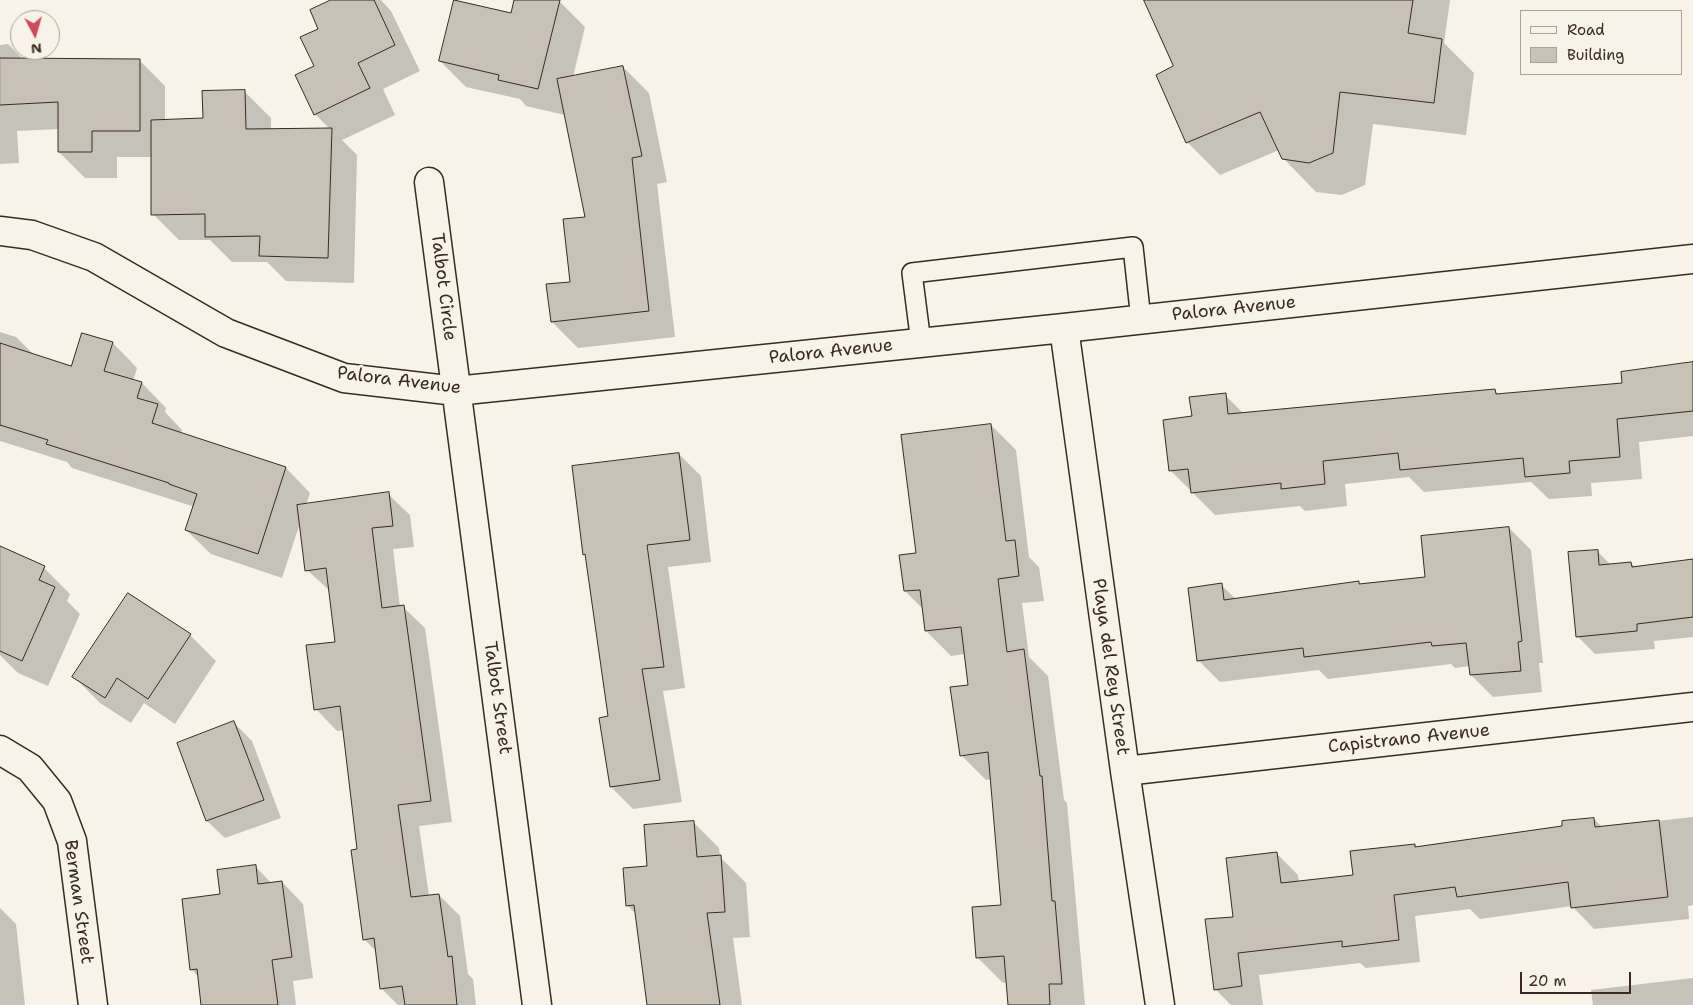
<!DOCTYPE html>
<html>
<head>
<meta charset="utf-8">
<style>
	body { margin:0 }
	#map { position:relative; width:1693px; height:1005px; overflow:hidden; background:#f7f3e8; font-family:"Shantell Sans",sans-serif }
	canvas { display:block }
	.legend { position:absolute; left:1520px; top:10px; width:162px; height:65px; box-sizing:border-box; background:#f7f3e8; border:1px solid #aca397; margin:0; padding:6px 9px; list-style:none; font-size:15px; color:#3b2a1e }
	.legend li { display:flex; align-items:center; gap:10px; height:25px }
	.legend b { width:25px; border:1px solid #aca397 }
	.north { position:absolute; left:10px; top:10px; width:50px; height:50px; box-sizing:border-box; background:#f7f3e8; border:1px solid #aca397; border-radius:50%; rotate:174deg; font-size:14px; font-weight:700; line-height:20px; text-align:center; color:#3b2a1e }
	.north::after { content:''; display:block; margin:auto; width:18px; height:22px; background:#d1495b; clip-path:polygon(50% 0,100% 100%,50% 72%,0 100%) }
	.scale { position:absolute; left:1520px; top:972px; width:111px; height:22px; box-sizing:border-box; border:2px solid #3b2a1e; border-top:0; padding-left:6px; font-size:15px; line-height:18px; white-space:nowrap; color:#3b2a1e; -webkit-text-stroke:4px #f7f3e8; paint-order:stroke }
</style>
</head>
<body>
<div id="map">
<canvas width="1693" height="1005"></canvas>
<ul class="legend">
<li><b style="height:6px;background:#f7f3e8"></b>Road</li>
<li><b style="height:14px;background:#c8c1b6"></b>Building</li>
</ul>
<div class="north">N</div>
<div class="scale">20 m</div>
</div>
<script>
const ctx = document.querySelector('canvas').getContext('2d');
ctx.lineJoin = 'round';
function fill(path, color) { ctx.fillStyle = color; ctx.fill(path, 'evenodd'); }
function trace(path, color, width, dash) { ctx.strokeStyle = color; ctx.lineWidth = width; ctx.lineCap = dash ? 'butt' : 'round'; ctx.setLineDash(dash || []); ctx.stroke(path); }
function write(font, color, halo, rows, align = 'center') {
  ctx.font = font + ' "Shantell Sans",sans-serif'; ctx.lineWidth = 5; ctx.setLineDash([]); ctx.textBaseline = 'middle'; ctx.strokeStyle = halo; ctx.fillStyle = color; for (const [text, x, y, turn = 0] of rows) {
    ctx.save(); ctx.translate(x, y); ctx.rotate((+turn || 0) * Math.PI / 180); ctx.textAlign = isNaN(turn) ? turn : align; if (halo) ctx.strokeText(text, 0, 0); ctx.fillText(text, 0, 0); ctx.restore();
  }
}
const shadow = new Path2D(`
	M334 0H381L391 11 420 71 383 89 395 115 342 140 357 155 354 283 286 281 267 262H232L210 240H179L153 214 152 157H117V178H85L59 152V129L17 131 19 163 0 164V45L8 44 24 60H139L165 86V120L204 119 245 92 271 118V130L330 129 315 114 316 66 320 29Z
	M516 0 559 1 585 27 573 77 623 67 649 93 667 182 657 184 675 337 578 348 552 322 571 283 586 218 565 115 526 106 520 99 466 87 440 61 512 14Z
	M1145 0H1450L1444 43 1474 73 1466 135 1373 124 1365 185 1342 195 1316 192 1283 158 1279 150 1220 175 1187 142 1174 66Z
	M0 332 16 337 35 356 72 368 82 334 113 343 137 368 133 381 142 383 166 408 165 412 182 430 181 433 286 468 310 493 306 505 388 494 410 515 414 547 393 549 400 607H403L425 628 452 822 419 826 429 896 439 895 460 916 468 974 473 979 476 1005H398L381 988 377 952 364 939 358 850 344 730 337 731 316 709 336 643 330 591 307 570 300 523 282 578 211 554 186 530 194 508 192 506 72 468 67 462 0 441Z
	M1693 364V436L1639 442 1642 479 1591 483 1592 496 1549 499 1531 482 1424 492 1409 477 1345 484 1347 506 1305 511 1300 506 1215 515 1170 470 1193 417 1225 395 1244 414 1495 390 1499 395 1624 385Z
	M991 425 1016 450 1029 557 1039 567 1044 601 1022 603 1029 657 1048 676 1064 800 1067 803 1085 1005H1010L1008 982 1003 983 978 958 1002 906 992 779 986 780 961 755 969 686 965 654 951 656 926 631 923 609 905 591 917 554Z
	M679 454 701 476 711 562 668 567 685 688 663 691 682 802 633 809 611 787 601 719 610 717 586 557 584 554Z
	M1509 528 1531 550 1543 663H1539L1542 692 1493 697 1471 675 1470 666 1455 668 1451 664 1328 679 1319 670 1220 682 1198 660 1221 585 1236 599 1358 582 1361 585 1426 578Z
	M0 548 44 568 70 594 67 601 80 614 48 686 18 673 0 655Z
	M1597 551 1611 565 1631 563 1635 567 1693 561V637L1654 641 1655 649 1595 654 1577 636Z
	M190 635 216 661 175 724 144 703 131 723 100 703 74 677Z
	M234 723 252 741 281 818 225 838 207 821Z
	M1693 817V905L1688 906 1689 919 1594 929 1572 906 1480 919 1470 909 1415 916 1420 962 1366 968 1360 963 1259 975 1263 1005H1231L1215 989 1235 918 1276 853 1298 875 1299 882 1354 876 1414 845 1417 848 1564 827 1594 819 1602 827Z
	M693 822 719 848 720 857 746 883 750 937 733 938 742 1005H648L637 915 627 905 648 867Z
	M255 866 272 884 282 882 303 904 313 978 293 981 296 1005H203L199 977 192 970 221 895Z
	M0 908 16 924 25 1005H0Z
	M1693 978V1005H1593L1591 990Z`);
const building = new Path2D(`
	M331 0H374L395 45 358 63 370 88 314 115 295 75 314 66 300 37 318 29 310 10Z
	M454 0 511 13 514 0H560L538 89 498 80 499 75 439 61Z
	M1144 0H1413L1408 33 1442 39 1434 103 1340 92 1333 153 1309 163 1282 159 1260 112 1186 143 1156 75 1173 66Z
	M0 58 140 59V131H92V152H58V102L0 105Z
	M623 66 642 156 632 158 649 311 551 322 546 284 570 282 563 219 585 217 557 79Z
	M245 90 246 129 332 128 328 258 259 256 260 236 205 237V214L151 215V120L203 118 202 91Z
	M82 333 113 342 104 371 142 382 137 398 158 404 152 423 286 467 258 554 185 530 197 494 169 484V483L46 444 48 440 0 425V343L71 366Z
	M1693 362V411L1617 419 1620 457 1569 461 1570 473 1525 477 1523 458 1400 470 1398 453 1323 461 1325 484 1281 489V483L1191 493 1188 469 1169 471 1163 420 1192 416 1189 397 1226 393 1228 414 1495 389 1496 394 1622 383 1621 372Z
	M991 424 1006 541 1015 540 1019 576 998 579 1007 652 1024 649 1040 776H1042L1052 901H1055L1062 984H1049L1050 1005H1008L1004 956 976 958 972 907 1001 905 988 752 960 756 950 687 968 685 961 627 925 631 920 590 904 591 899 555 916 553 901 435Z
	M679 453 690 540 647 545 664 667 642 669 660 780 610 787 599 718 608 716 585 554 583 555 572 466Z
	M389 492 393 526 372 528 382 608 404 605 431 801 398 805 411 897 439 894 448 957 452 956 457 1005H405L402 986 380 989 374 938 363 940 351 850 357 849 340 706 314 710 306 645 335 642 326 568 305 571 297 505Z
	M1509 527 1522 641 1518 642 1521 671 1470 675 1466 643 1432 646 1431 642 1304 657 1303 648 1197 661 1188 588 1222 583 1224 600 1359 581V584L1425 577 1421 536Z
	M0 546 45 566 39 580 55 587 22 661 0 651Z
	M1598 550 1599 565 1631 562 1632 567 1693 559V617L1637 624V631L1576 637 1568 552Z
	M128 593 191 634 148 699 117 678 105 698 72 677Z
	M234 721 264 800 206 821 177 743Z
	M1594 818 1595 827 1659 820 1668 897 1571 908 1568 882 1457 897 1455 887 1394 895 1399 940 1342 947V941L1238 953 1242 986 1214 990 1205 919 1233 917 1226 858 1277 852 1281 883 1353 875 1350 851 1415 844V847L1562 826V821Z
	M694 821 697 857 721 855 725 912 707 913 720 1005H647L634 905 626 906 623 868 647 866 644 825Z
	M256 865 258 884 282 881 292 957 272 960 278 1005H201L197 969 190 970 182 899 220 894 217 870Z`);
const service = new Path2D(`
	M921 343 912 273 1133 247 1141 320`);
const minor = new Path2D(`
	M429 182 537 1005
	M0 231 32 235 94 257 226 333 344 378 456 391 1064 328 1693 259
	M1064 328 1125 771 1160 1005
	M0 750 30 768 57 801 72 841 93 1005
	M1125 771 1693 707`);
const streetNames = [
	["Talbot Circle",443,287,83],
	["Palora Avenue",1234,309,-6],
	["Palora Avenue",831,352,-6],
	["Palora Avenue",399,381,7],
	["Playa del Rey Street",1110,667,82],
	["Talbot Street",497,698,82],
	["Capistrano Avenue",1409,739,-6],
	["Berman Street",78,902,82]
];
fill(shadow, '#0003');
fill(building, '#c8c1b6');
trace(building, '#3b2a1e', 1);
trace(service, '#3b2a1e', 22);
trace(minor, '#3b2a1e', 31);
trace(service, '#f7f3e8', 19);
trace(minor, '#f7f3e8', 28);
write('18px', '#3b2a1e', '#f7f3e8', streetNames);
</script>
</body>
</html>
